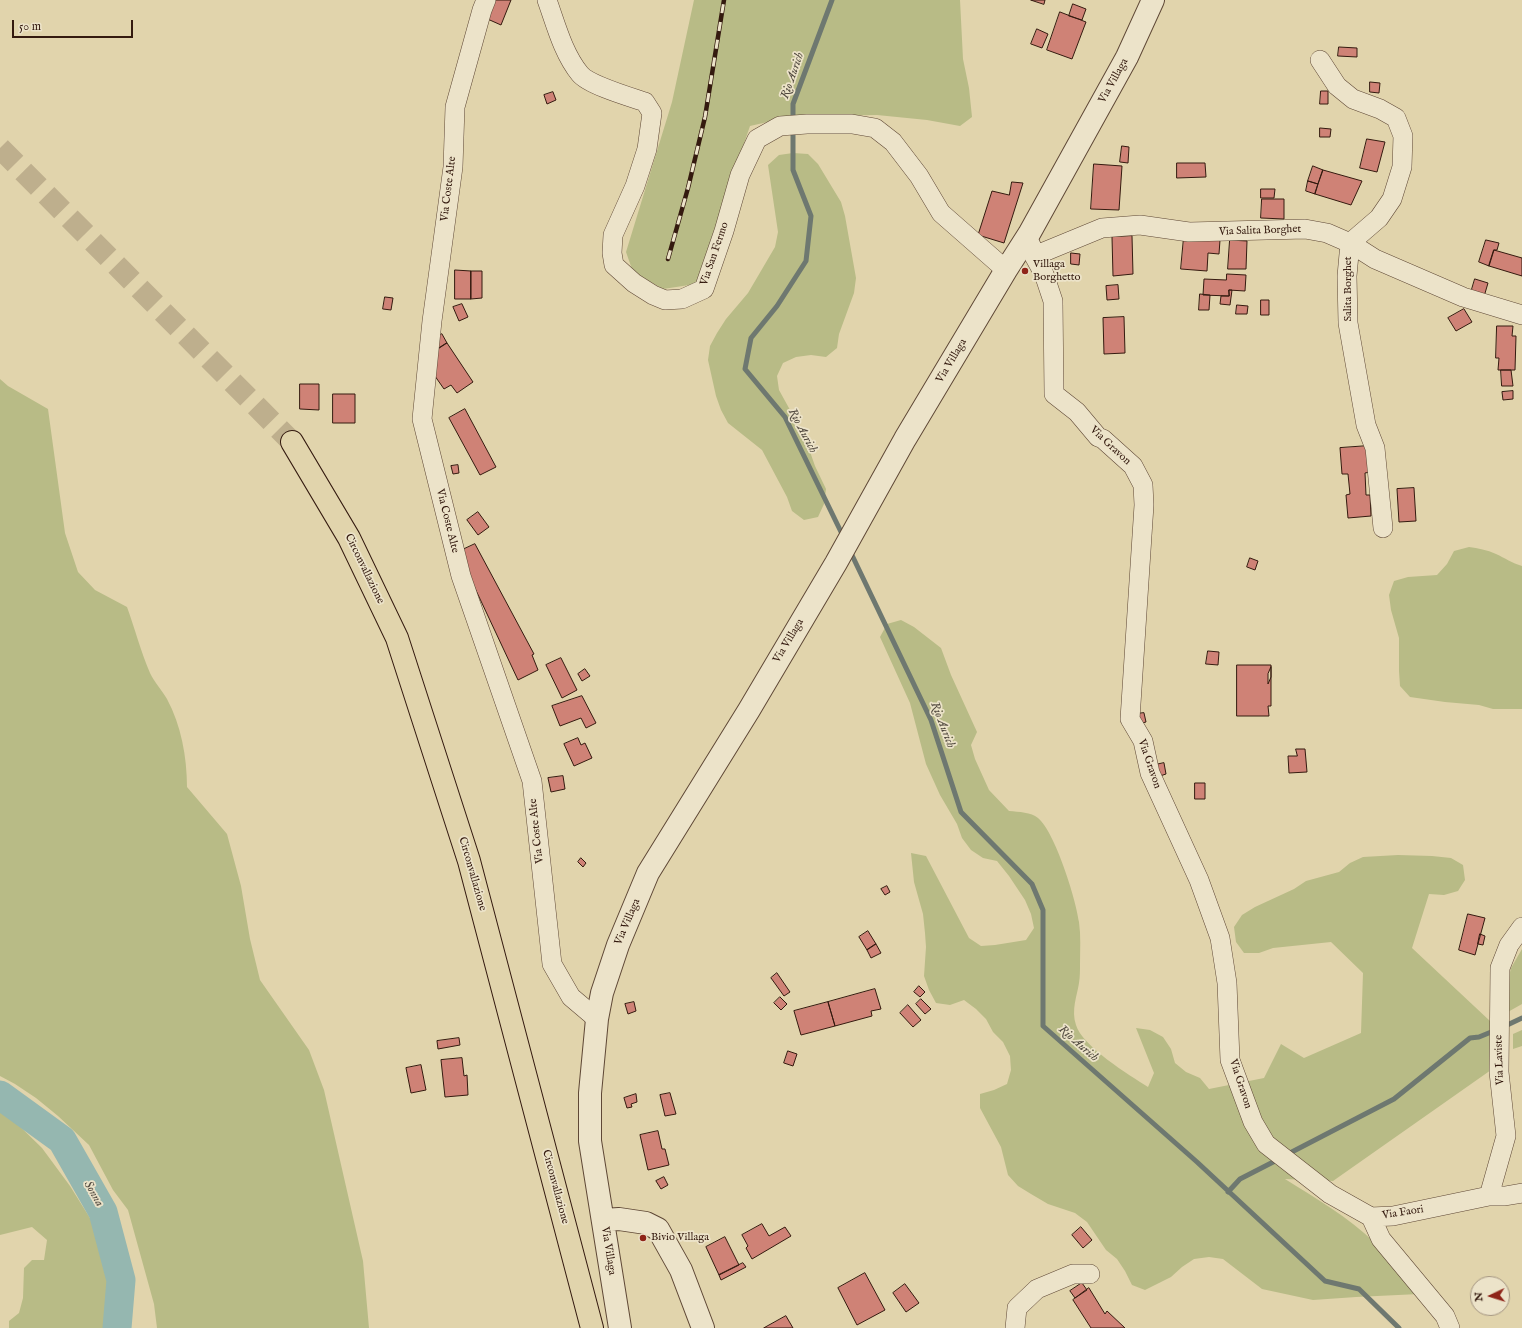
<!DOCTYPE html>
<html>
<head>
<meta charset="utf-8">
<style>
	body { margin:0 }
	#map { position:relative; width:1522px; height:1328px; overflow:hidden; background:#e1d4ac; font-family:"IM FELL English",serif }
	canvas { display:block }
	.north { position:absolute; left:1470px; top:1276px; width:40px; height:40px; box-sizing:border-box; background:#ece3c9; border:1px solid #a2937f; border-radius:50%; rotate:266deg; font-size:11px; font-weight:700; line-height:16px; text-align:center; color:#341a0f }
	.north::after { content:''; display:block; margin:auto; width:14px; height:18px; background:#8f2418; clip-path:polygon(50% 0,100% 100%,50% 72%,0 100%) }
	.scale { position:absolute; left:12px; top:20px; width:121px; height:18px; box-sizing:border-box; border:2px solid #341a0f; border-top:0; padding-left:5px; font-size:12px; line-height:14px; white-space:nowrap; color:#341a0f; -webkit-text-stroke:3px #ece3c9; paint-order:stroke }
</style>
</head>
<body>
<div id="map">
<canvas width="1522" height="1328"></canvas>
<div class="north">N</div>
<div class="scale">50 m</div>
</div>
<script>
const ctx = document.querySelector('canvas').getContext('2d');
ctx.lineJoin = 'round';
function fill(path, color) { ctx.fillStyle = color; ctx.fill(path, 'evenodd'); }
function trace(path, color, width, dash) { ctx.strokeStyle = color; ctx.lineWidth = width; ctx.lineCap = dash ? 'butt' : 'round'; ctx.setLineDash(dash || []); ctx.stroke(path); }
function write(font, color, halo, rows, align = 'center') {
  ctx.font = font + ' "IM FELL English",serif'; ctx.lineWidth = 3.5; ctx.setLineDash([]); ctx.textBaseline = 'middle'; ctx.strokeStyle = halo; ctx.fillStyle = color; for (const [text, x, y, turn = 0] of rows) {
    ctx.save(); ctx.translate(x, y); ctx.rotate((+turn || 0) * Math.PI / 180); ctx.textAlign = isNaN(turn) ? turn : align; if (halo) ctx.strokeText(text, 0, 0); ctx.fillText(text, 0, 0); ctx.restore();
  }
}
const green = new Path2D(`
	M694 0H960L963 59 969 88 972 117 960 126 927 120 877 115 794 116 750 126 696 284 663 289 633 272 626 252 672 102Z
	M793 153 808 154 818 164 841 202 845 216 856 278 854 293 839 334 837 348 826 357 811 355 796 357 783 363 777 376 779 390 800 428 808 446 815 466 826 489 824 504 818 517 804 520 792 511 787 497 762 450 728 423 721 410 716 396 708 360 710 346 717 333 726 319 748 293 775 247 778 232 768 165 779 155Z
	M0 379 8 386 48 409 65 533 78 572 95 590 127 607C135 629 141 652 150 673 154 682 162 690 167 699 181 725 187 757 187 787L227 834 241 886 250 939 260 980 309 1050 324 1090 363 1261 369 1328H157L154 1304 128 1210 113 1190 89 1145 58 1116 36 1098 15 1084 0 1076Z
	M1469 547C1478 548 1487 550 1496 554 1505 558 1512 563 1522 566V709H1493L1479 705 1445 702 1410 697 1400 686 1399 671V638L1391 610 1389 595 1394 581 1408 577 1437 575 1447 564 1454 551Z
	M901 620 914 627 941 648 951 675 977 732 971 745 975 759 989 790 1009 811C1019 812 1031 812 1038 818 1055 832 1076 899 1079 922 1081 936 1080 950 1080 964 1080 970 1080 977 1079 983 1077 996 1071 1010 1076 1025 1082 1046 1129 1075 1148 1087L1154 1073 1136 1028 1150 1030 1163 1037 1171 1049 1175 1063 1186 1072 1200 1078 1209 1089 1264 1078 1281 1044 1304 1058 1361 1033 1363 973 1331 942 1273 948 1259 953H1244L1236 942 1234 927 1242 915 1255 907 1294 889 1306 881 1339 872 1350 863 1363 857 1398 855 1432 856 1451 858 1463 865 1465 880 1458 891 1444 895 1429 894 1412 948 1490 1021 1491 1070 1333 1181 1285 1179C1317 1199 1348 1217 1375 1243 1391 1258 1404 1277 1419 1294L1356 1297 1313 1300 1262 1289 1223 1259 1209 1257 1194 1259 1182 1267 1171 1277 1145 1290 1132 1285 1125 1271 1117 1259 1106 1250 1087 1222 1075 1213 1048 1204 1031 1194 1018 1186 1008 1175 1001 1147 980 1108V1094L994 1090 1007 1084 1011 1070 1010 1056 1003 1042 993 1032 986 1019 976 1009 964 1000 950 1005 936 1003 929 990 924 976 926 947 925 933 923 914 914 882 911 853 926 856 969 938 981 946 995 945 1026 940 1034 928 1031 914 1025 900 1009 876 997 861 983 858 971 850 962 838 957 824 940 795 926 764 910 703 880 637 887 624Z
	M1522 949V1004L1499 1017 1511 968Z
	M1522 1030V1046L1513 1049V1034Z
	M0 1092 16 1100 39 1118 74 1149 95 1181 116 1253C122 1262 126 1270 127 1280 128 1291 114 1318 109 1328H9V1321L19 1313 23 1298 24 1268 32 1260H44L47 1240 32 1227 0 1235V1107L42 1148 70 1186 108 1247C104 1226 101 1202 91 1182 79 1156 57 1137 34 1122 23 1114 13 1106 0 1101Z`);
const stream = new Path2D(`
	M832 0 793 104V170L811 216 806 261 777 306 751 338 745 369 785 417 844 538
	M850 551 931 720 961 812 1032 884 1043 910V1026L1197 1162 1325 1281 1359 1289 1399 1328
	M1503 1027 1522 1018
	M1286 1155 1394 1099 1470 1038 1479 1037 1496 1030
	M1228 1192 1240 1179 1279 1159`);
const river = new Path2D(`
	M0 1095 62 1140 103 1212 121 1280 117 1328`);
const building = new Path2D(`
	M490 0H511L501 25 483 17Z
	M1031 0H1045L1044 4Z
	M1073 4 1086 9 1082 20 1069 16Z
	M1060 12 1086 22 1072 59 1047 50Z
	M1037 29 1048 34 1042 48 1031 44Z
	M1339 47 1357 48V57L1338 56Z
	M1370 82 1380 83 1379 93 1370 92Z
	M1321 91H1328V104H1320Z
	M553 92 556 100 547 104 544 95Z
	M1320 128 1331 129 1330 137H1320Z
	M1367 139 1385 142 1377 172 1360 168Z
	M1122 146 1129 147 1128 163 1120 162Z
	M1177 163H1205L1206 177 1177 178Z
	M1094 164 1122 166 1119 210 1091 209Z
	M1313 166 1323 170 1318 184 1308 181Z
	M1323 170 1362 181 1351 205 1315 194Z
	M1308 181 1318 184 1315 194 1306 191Z
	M1012 182 1023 183 1004 243 978 235 992 191 1009 195Z
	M1261 189H1275L1274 198H1261Z
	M1262 199H1284V219L1261 218Z
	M1132 236 1133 274 1113 276 1112 237Z
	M1184 237 1220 240 1219 254 1208 253 1207 271 1181 269Z
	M1230 240 1247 241 1246 269H1228Z
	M1486 240 1499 243 1497 250H1494L1489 266 1479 262Z
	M1494 250 1522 258V276L1489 266Z
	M1071 253 1080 254 1079 265 1071 264Z
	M455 270 471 271V299H455Z
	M471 271H482V298L471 299Z
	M1227 274 1246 275 1245 291 1229 290V296L1203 295 1204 279 1226 280Z
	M1475 279 1488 283 1483 300 1470 296Z
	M1118 285 1119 299 1107 300 1106 286Z
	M1229 290H1232L1230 305 1220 304 1221 296H1229Z
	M1200 294 1210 295 1209 310H1199Z
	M385 297 393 298 391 310 383 309Z
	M1261 300H1269V315H1261Z
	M462 304 468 317 459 321 453 307Z
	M1237 305 1248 306 1247 314H1236Z
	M1464 309 1472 322 1456 331 1448 318Z
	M1124 317 1125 353 1104 354 1103 318Z
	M1497 326H1513L1512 336H1516L1515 370H1498L1499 358H1496Z
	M442 334 447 343 430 354 432 341Z
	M447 343 473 382 457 393 451 385 444 389 430 369V354Z
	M1501 370H1511L1513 386H1502Z
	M300 384H319V410L300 409Z
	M1513 391V399L1503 400 1502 392Z
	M333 394H355V423H333Z
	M465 409 496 467 480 475 449 418Z
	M1368 446 1370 472 1365 473 1366 495H1370L1371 516 1348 518 1346 495 1350 494 1348 474H1342L1340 448Z
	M458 465 459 473 453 474 451 466Z
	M1414 488 1416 521 1399 522 1397 489Z
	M478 512 489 527 478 535 467 520Z
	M475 544 534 654 532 655 538 670 518 680 458 552Z
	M1250 558 1258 561 1255 570 1247 567Z
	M1208 651 1219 652 1218 665 1206 664Z
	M561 658 577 690 562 698 546 665Z
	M1237 665H1271V706H1268L1269 716H1237Z
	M1271 667V677L1268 684V674Z
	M585 669 590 676 582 681 578 674Z
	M582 696 596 723 586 728 581 718 560 726 552 706Z
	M1144 713 1146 722 1138 724 1136 714Z
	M578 738 581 745 585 743 592 758 574 766 564 744Z
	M1296 749H1305L1307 772 1289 773 1288 756H1297Z
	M1164 763 1166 774 1157 777 1155 765Z
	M563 776 565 789 551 792 548 778Z
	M1195 783H1205V799H1195Z
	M581 858 586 863 583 867 578 862Z
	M887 886 890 892 885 895 881 889Z
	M1468 914 1485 918 1475 955 1459 950Z
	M868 931 876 944 867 950 859 937Z
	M1480 934 1485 936 1483 945 1478 944Z
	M876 944 881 953 871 958 867 950Z
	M777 973 790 992 784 996 771 978Z
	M919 986 925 992 920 997 914 992Z
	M875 989 881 1009 871 1011 872 1016 835 1026 828 1002Z
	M780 997 787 1004 781 1010 774 1003Z
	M921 999 931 1009 925 1014 916 1004Z
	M634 1002 636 1011 628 1014 625 1004Z
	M828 1002 835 1026 801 1035 794 1011Z
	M908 1005 921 1020 913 1027 900 1013Z
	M459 1038 460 1045 438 1049 437 1041Z
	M788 1051 797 1054 793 1066 784 1063Z
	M462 1058 464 1076 467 1075 468 1095 445 1097 441 1060Z
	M421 1065 426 1090 411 1093 406 1068Z
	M670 1093 676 1114 665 1116 660 1095Z
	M636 1094 637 1102 631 1104 632 1107 627 1108 624 1098Z
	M658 1131 662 1149H665L669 1165 648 1170 640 1135Z
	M664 1177 668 1185 661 1189 656 1181Z
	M762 1224 769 1236 785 1227 791 1236 752 1259 746 1248 748 1246 742 1235Z
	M1081 1227 1092 1240 1083 1248 1072 1235Z
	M725 1237 739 1265 719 1275 706 1247Z
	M743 1263 746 1267 721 1280 719 1275Z
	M865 1273 885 1310 857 1325 838 1288Z
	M1082 1283 1087 1290 1075 1298 1070 1291Z
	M905 1284 919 1303 906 1312 893 1293Z
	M1089 1288 1105 1314 1107 1311 1125 1328H1091L1073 1300Z
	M786 1316 793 1328H764Z`);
const trunkTunnel = new Path2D(`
	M0 148 292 442`);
const minor = new Path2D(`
	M486 0 482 10 455 107 453 167 432 321 422 419 461 576 532 781 552 964 571 997 597 1019
	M547 0C556 25 563 53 580 74 589 85 630 97 645 102L652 113 647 149 635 186 613 235 612 253 614 265 634 283 653 295 665 300 682 299 704 289 724 231 740 175 757 139 780 126 807 124H852L875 128 893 142 919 176 941 213 1006 270
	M1320 60 1337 86 1353 99 1380 109 1396 118 1403 136 1402 167 1392 199 1379 218 1350 243 1347 276 1348 323 1366 425 1375 448 1383 528
	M1031 245 1034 256 1102 228 1140 225 1189 232 1305 229 1327 233 1350 243 1375 259 1463 297 1522 315
	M1034 256 1044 274 1053 301 1054 394 1077 412 1098 437 1103 439 1133 466 1143 485 1144 505 1130 719 1143 741 1150 773 1199 880 1220 938 1227 983 1230 1060 1253 1122 1266 1144 1330 1194 1371 1217
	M1489 1196 1506 1136 1499 1072 1500 968 1509 945 1522 927
	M1371 1217 1393 1216 1489 1196H1505L1522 1193
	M1371 1217 1381 1239 1445 1316 1450 1328
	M1015 1328 1017 1308 1037 1289 1073 1274H1090`);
const tertiary = new Path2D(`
	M603 1220 619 1219 646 1223 658 1229 681 1270 703 1328
	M620 1328 590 1141V1093L597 1019 602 993 618 945 648 873 749 710 836 563 905 439 1006 270 1029 234 1127 57 1153 0`);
const trunk = new Path2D(`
	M292 442 349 538 397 638 469 861 592 1328`);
const rail = new Path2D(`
	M668 259 688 188 705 117 724 0`);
const markers = [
	[1025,271,4,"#8f2418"],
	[643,1238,4,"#8f2418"]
];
const streetNames = [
	["Via Villaga",1114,81,-61],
	["Via Coste Alte",449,189,-83],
	["Via Salita Borghet",1260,231,-2],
	["Via San Fermo",715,254,-71],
	["Salita Borghet",1349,289,-90],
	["Via Villaga",952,361,-59],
	["Via Gravon",1110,446,43],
	["Via Coste Alte",447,521,76],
	["Circonvallazione",364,569,64],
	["Via Villaga",789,641,-59],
	["Via Gravon",1149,764,71],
	["Via Coste Alte",537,831,-96],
	["Circonvallazione",472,874,74],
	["Via Villaga",628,922,-67],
	["Via Laviste",1500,1060,-92],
	["Via Gravon",1240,1084,72],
	["Circonvallazione",555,1187,75],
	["Via Faori",1403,1213,-9],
	["Via Villaga",608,1251,81]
];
const poiNames = [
	["Villaga",1033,265],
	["Borghetto",1033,278],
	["Bivio Villaga",651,1238]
];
const waterNames = [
	["Rio Aurich",793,76,-71],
	["Rio Aurich",802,431,62],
	["Rio Aurich",942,725,69],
	["Rio Aurich",1078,1044,41],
	["Sonna",93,1194,60]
];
fill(green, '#b8bb86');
trace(stream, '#6e7870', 5);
trace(river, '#95b7b0', 29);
fill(building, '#cf8276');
trace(building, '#341a0f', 1);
trace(trunkTunnel, '#beaf8d', 22, [22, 11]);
trace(minor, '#5f4836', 20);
trace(tertiary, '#5f4836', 24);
trace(trunk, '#341a0f', 24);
trace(minor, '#ece3c9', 19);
trace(tertiary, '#ece3c9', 22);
trace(trunk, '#e1d4ac', 22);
trace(rail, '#341a0f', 4.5);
trace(rail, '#ece3c9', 3, [9]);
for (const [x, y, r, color] of markers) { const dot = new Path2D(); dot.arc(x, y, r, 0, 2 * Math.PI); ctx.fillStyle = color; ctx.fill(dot); trace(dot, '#ece3c9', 1.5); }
write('11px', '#341a0f', '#ece3c9', streetNames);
write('11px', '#341a0f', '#ece3c9', poiNames, 'left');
write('italic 12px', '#51493f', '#ece3c9', waterNames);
</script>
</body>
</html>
